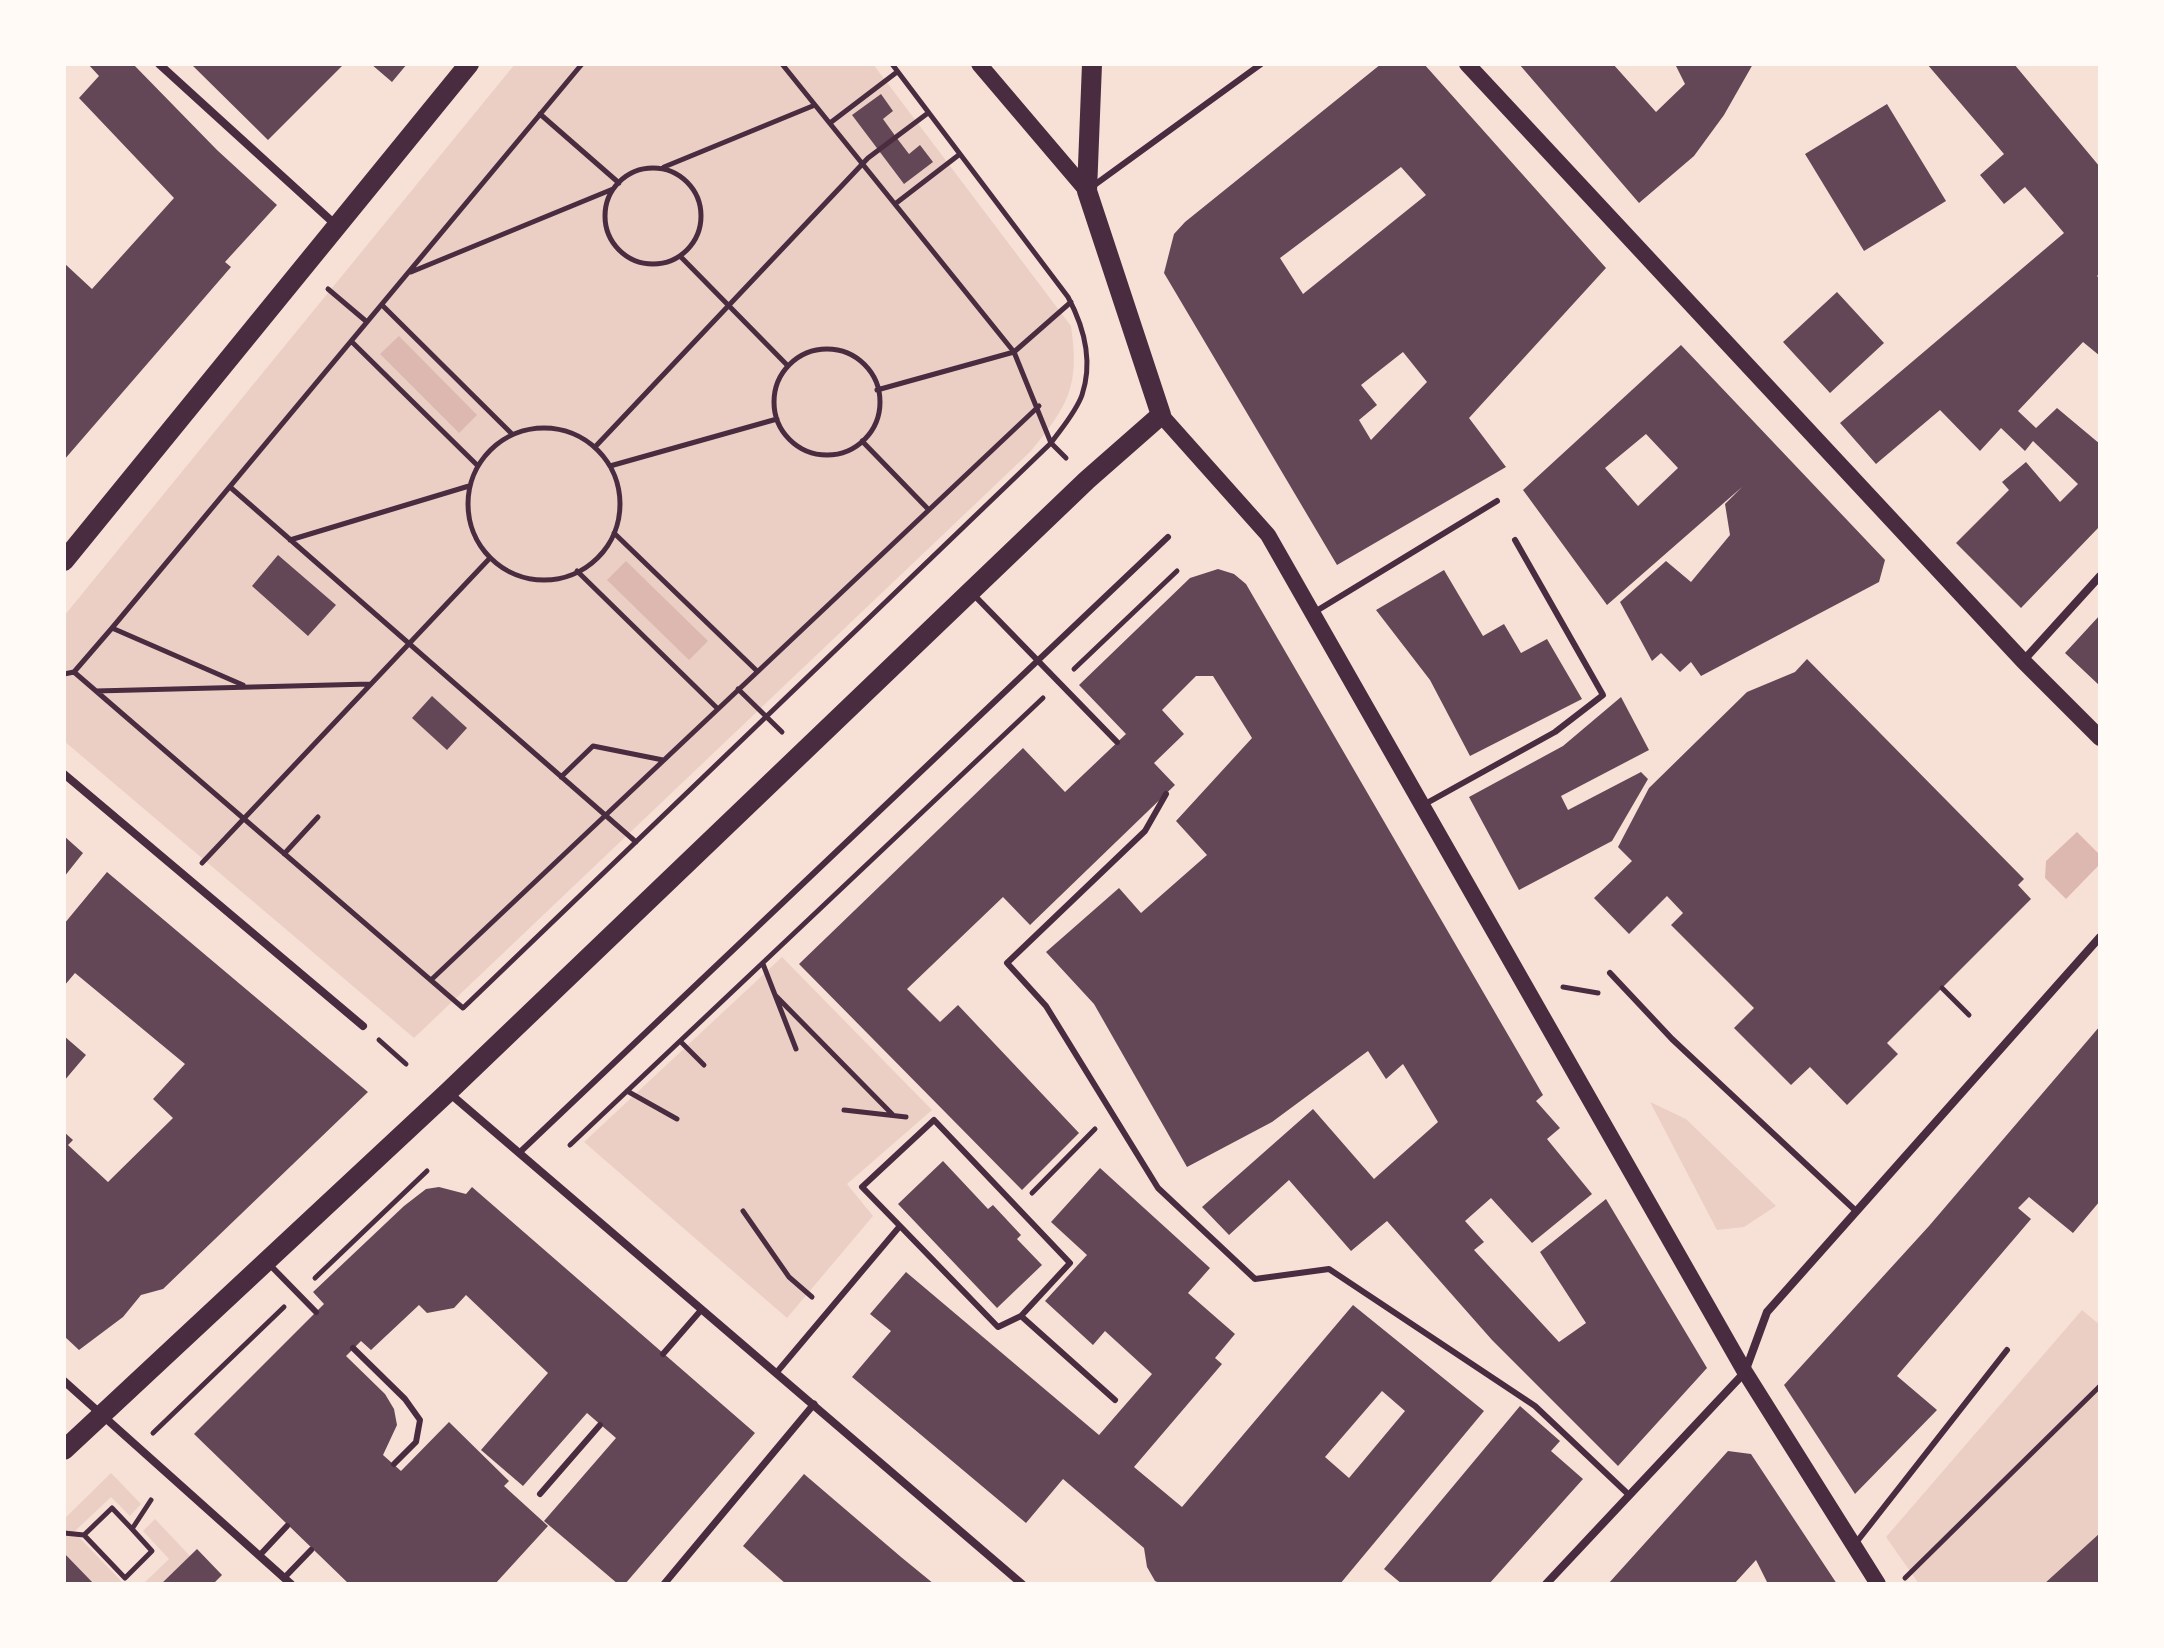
<!DOCTYPE html>
<html>
<head>
<meta charset="utf-8">
<style>
	body { margin:0 }
	#map { position:relative; width:2164px; height:1648px; overflow:hidden; background:#f7e1d7; font-family:Mulish,sans-serif }
	canvas { display:block }
	.frame { position:absolute; inset:0; border:66px solid #fffaf5; pointer-events:none }
</style>
</head>
<body>
<div id="map">
<canvas width="2164" height="1648"></canvas>
<div class="frame"></div>
</div>
<script>
const ctx = document.querySelector('canvas').getContext('2d');
ctx.lineJoin = 'round';
function fill(path, color) { ctx.fillStyle = color; ctx.fill(path, 'evenodd'); }
function trace(path, color, width, dash) { ctx.strokeStyle = color; ctx.lineWidth = width; ctx.lineCap = dash ? 'butt' : 'round'; ctx.setLineDash(dash || []); ctx.stroke(path); }
const green = new Path2D(`
	M515 64H873L1071 326C1080 387 1068 405 1031 451L414 1038 64 741V616Z
	M782 957 932 1110 847 1184 873 1216 787 1318 584 1142Z
	M1650 1102 1686 1119 1776 1206 1744 1227 1717 1230Z
	M2082 1310 2100 1325V1533L2044 1584H1919L1886 1537Z
	M111 1473 141 1504 130 1516 111 1497 74 1532 124 1584H94L64 1553V1519Z
	M155 1519 190 1556 161 1584H143L169 1559 143 1531Z`);
const water = new Path2D(`
	M399 336 477 415 459 433 380 354Z
	M626 561 708 641 689 660 607 580Z
	M2077 832 2100 855V864L2066 899 2045 878 2046 861Z`);
const building = new Path2D(`
	M88 64H133L217 150 277 205 225 262 231 267 64 460V263L92 289 174 198 79 98 99 76Z
	M191 64H344L268 140Z
	M371 64H407L392 82Z
	M1381 64H1424L1606 268 1469 418 1506 467 1337 565 1164 273 1174 234 1185 222ZM1401 167 1426 195 1303 294 1280 258ZM1403 352 1427 382 1371 440 1359 420 1377 405 1361 385Z
	M1519 64H1613L1656 112 1685 84 1675 64H1753L1724 115 1694 156 1639 203Z
	M1927 64H2014L2100 167V273L2097 276 2100 279V356L2083 342 2018 411 2036 428 2057 408 2100 444V526L2021 608 1956 543 2009 490 2002 482 2026 462 2060 502 2078 484 2033 441 2025 451 2001 428 1980 451 1940 410 1876 464 1840 423 2064 233 2025 187 2004 204 1980 175 2004 154Z
	M881 94 893 111 883 119 896 137 909 154 920 145 933 162 904 184 852 115Z
	M1887 104 1946 201 1864 251 1805 154Z
	M1837 292 1884 343 1830 393 1783 342Z
	M1681 345 1885 560 1879 582 1701 676 1691 662 1680 672 1661 653 1652 661 1620 602 1666 561 1691 582 1730 535 1725 504 1742 487 1607 605 1523 490ZM1646 434 1678 468 1638 506 1605 468Z
	M278 555 336 605 308 636 252 586Z
	M1218 569 1234 574 1246 584 1543 1095 1536 1101 1560 1128 1547 1139 1592 1194 1532 1243 1491 1198 1465 1221 1484 1242 1474 1250 1559 1342 1586 1323 1540 1252 1606 1199 1707 1368 1618 1466 1492 1340 1387 1221 1351 1251 1289 1180 1229 1235 1202 1207 1313 1109 1374 1179 1438 1122 1403 1064 1386 1079 1368 1051 1272 1122 1187 1167 1094 1004 1046 952 1119 888 1141 913 1207 855 1176 821 1252 738 1213 676H1196L1162 710 1184 734 1154 763 1175 785 1030 925 1003 897 907 989 940 1022 958 1005 1079 1133 1022 1190 799 964 1023 748 1065 792 1126 734 1079 685 1190 578Z
	M1444 570 1483 636 1504 624 1521 653 1547 639 1582 699 1470 756 1430 680 1376 610Z
	M2100 615V686L2065 653Z
	M1807 659 2024 879 2018 885 2031 899 1887 1043 1898 1054 1847 1105 1810 1067 1791 1085 1734 1028 1754 1008 1671 925 1683 913 1667 896 1629 934 1594 898 1632 861 1618 847 1649 788 1747 692 1795 672Z
	M432 696 467 728 447 750 412 718Z
	M1621 697 1649 750 1561 796 1568 810 1641 772 1648 779 1612 841 1519 890 1469 797 1563 746Z
	M64 836 83 853 64 877Z
	M107 872 368 1092 163 1289 141 1295 123 1317 79 1350 64 1336V1132L73 1140 68 1145 108 1182 173 1118 153 1099 185 1064 75 973 64 986V924Z
	M2100 1026V1201L2073 1233 2029 1197 2018 1208 2031 1219 1897 1376 1937 1410 1855 1494 1784 1385 1929 1226Z
	M64 1036 86 1055 64 1081Z
	M943 1161 988 1209 993 1205 1021 1235 1017 1239 1042 1265 997 1308 898 1204Z
	M1100 1168 1210 1268 1188 1293 1235 1334 1215 1358 1222 1364 1134 1467 1182 1507 1353 1305 1484 1411 1340 1584H1162L1155 1581 1147 1567 1144 1548 1063 1479 1026 1523 852 1377 891 1331 870 1314 906 1272 1099 1435 1152 1374 1105 1331 1093 1345 1045 1301 1087 1255 1051 1222ZM1382 1391 1405 1411 1349 1478 1325 1457Z
	M439 1187 466 1194 472 1187 755 1433 625 1584H618L544 1521 616 1438 587 1413 523 1486 481 1450 548 1373 466 1295 454 1308 427 1313 419 1305 371 1350 361 1341 346 1356 385 1394 394 1409 397 1425 383 1455 401 1471 449 1422 509 1481 504 1486 548 1526 495 1584H349L194 1434 324 1304 313 1292 404 1206 426 1189Z
	M1520 1406 1560 1441 1551 1451 1583 1479 1489 1584H1402L1384 1569Z
	M1728 1451 1751 1454 1837 1584H1768L1756 1560 1734 1584H1608Z
	M804 1474 901 1557 934 1584H786L743 1546Z
	M2100 1533V1584H2044Z
	M197 1549 222 1575 213 1584H161Z
	M64 1553 94 1584H64Z`);
const path = new Path2D(`
	M782 64 1014 352 1051 443 1066 458
	M540 114 619 183
	M830 123 897 72
	M664 167 815 105
	M605 216a48 48 0 1 1 96 0a48 48 0 1 1-96 0Z
	M895 204 960 154
	M680 256 788 366
	M411 272 613 189
	M328 289 367 322
	M382 305 512 434
	M352 342 478 466
	M774 402a53 53 0 1 1 106 0a53 53 0 1 1-106 0Z
	M877 390 1014 352 1071 302
	M468 504a76 76 0 1 1 152 0a76 76 0 1 1-152 0Z
	M862 441 928 509
	M595 447 868 158 928 113
	M610 466 777 419
	M230 487 636 842
	M614 533 757 671
	M290 540 469 486
	M577 571 718 709
	M112 628 243 685
	M1074 669 1177 571
	M74 672 463 1008 1051 443C1061 429 1076 412 1082 395 1093 362 1084 327 1068 297L892 64
	M64 674 74 672 112 628 582 64
	M738 689 782 732
	M96 691 370 684
	M561 777 593 746 663 760
	M284 854 318 817
	M202 863 489 559
	M763 964 796 1049
	M431 980 1039 406
	M1563 987 1598 993
	M1942 988 1969 1015
	M775 995 893 1115
	M379 1040 406 1064
	M681 1042 704 1065
	M627 1091 677 1119
	M844 1110 906 1117
	M570 1145 1043 698
	M1032 1193 1095 1129
	M743 1211 789 1277 812 1297
	M315 1278 427 1171
	M153 1433 284 1307
	M132 1529 112 1508 84 1535 125 1578 152 1551 132 1529 151 1500
	M64 1533 84 1535
	M1905 1578 2100 1386`);
const service = new Path2D(`
	M1093 186 1261 64
	M973 594 1117 742
	M1313 613 1497 501
	M1166 794 1145 831 1007 963 1046 1006 1158 1188 1255 1279 1329 1269 1535 1406 1628 1494
	M1425 804 1555 732 1603 695 1515 540
	M1610 973 1672 1039 1856 1211
	M519 1153 1168 537
	M900 1226 862 1187 934 1120 1070 1263 1021 1316
	M268 1263 316 1312
	M353 1348 405 1399 420 1420 416 1442 394 1464
	M663 1354 702 1309
	M777 1372 900 1226 998 1327 1021 1316 1115 1400
	M540 1494 600 1425
	M1855 1544 2007 1350
	M259 1556 287 1526
	M284 1578 311 1550`);
const pedestrian = new Path2D(`
	M664 1584 814 1404`);
const minor = new Path2D(`
	M159 64 337 226
	M2023 661 2100 576
	M64 774 363 1026
	M448 1092 1022 1584
	M64 1381 291 1584
	M1546 1584 1745 1372 1767 1312 2100 937`);
const secondary = new Path2D(`
	M979 64 1087 191
	M1467 64 2023 661 2100 738
	M1161 415 1268 535 1745 1372 1878 1584`);
const primary = new Path2D(`
	M64 561 469 64
	M64 1450 448 1092 1087 480 1161 415 1087 191 1092 64`);
fill(green, '#ebcfc5');
fill(water, '#dcb8b0');
fill(building, '#644757');
trace(path, '#4a2c40', 5);
trace(service, '#4a2c40', 6);
trace(pedestrian, '#4a2c40', 7);
trace(minor, '#4a2c40', 8);
trace(secondary, '#4a2c40', 16);
trace(primary, '#4a2c40', 20);
</script>
</body>
</html>
